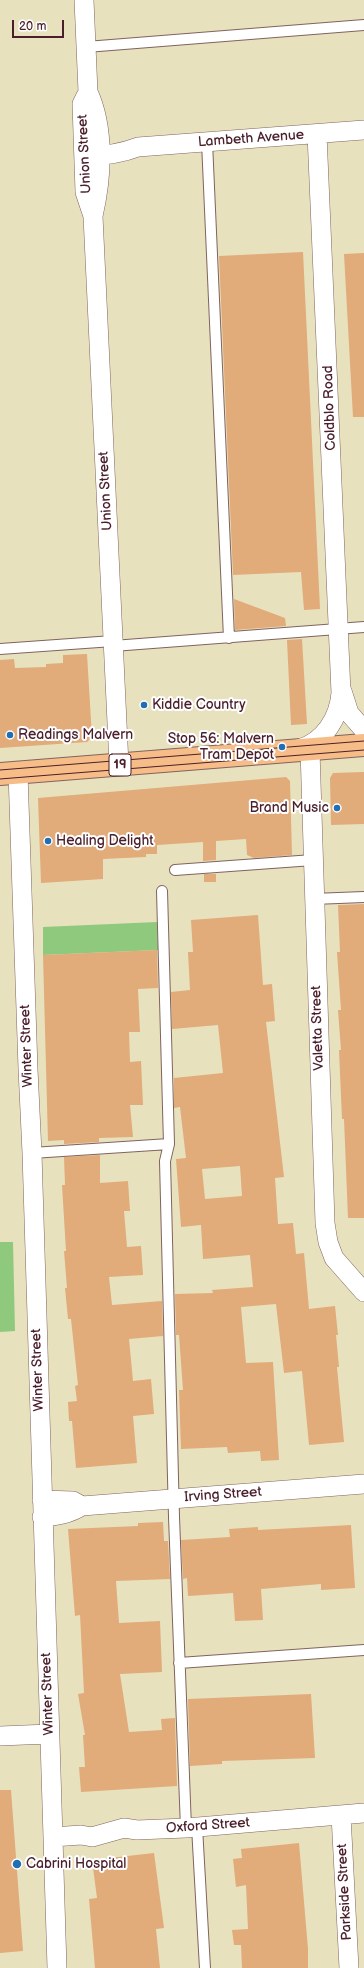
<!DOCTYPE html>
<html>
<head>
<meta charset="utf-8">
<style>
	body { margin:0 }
	#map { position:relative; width:364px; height:1968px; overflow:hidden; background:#e8e1be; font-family:"Balsamiq Sans",sans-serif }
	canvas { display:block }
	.scale { position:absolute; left:12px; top:20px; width:52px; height:18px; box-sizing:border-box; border:2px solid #4a1f2b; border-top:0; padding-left:5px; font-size:12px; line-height:14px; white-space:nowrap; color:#4a1f2b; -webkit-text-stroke:3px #fff; paint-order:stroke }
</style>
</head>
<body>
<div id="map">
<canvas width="364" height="1968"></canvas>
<div class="scale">20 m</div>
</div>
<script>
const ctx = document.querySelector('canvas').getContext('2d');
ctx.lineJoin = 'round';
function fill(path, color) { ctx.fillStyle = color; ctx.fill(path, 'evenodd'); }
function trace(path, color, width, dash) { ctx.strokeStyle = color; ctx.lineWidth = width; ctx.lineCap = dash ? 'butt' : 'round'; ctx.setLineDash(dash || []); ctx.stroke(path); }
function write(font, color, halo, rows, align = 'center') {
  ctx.font = font + ' "Balsamiq Sans",sans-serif'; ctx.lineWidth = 4; ctx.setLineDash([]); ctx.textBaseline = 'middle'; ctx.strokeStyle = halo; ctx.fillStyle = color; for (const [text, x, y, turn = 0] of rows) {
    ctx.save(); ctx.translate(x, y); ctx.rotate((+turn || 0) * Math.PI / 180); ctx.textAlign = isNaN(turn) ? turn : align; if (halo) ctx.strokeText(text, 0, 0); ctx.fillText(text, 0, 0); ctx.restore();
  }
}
const green = new Path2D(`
	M157 922 158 950 43 955V927Z
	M0 1242H13L15 1331 0 1332Z`);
const building = new Path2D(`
	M303 252 320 609 304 610 301 572 233 575 219 256Z
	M364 253V417H353L344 254Z
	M234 599 285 618 286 626 235 630Z
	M302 639 307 724 291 725 287 640Z
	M87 654 92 737 87 742 0 748V660L14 659 15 668 46 667V664L63 663V655Z
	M364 772V824L331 825 330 778 333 773Z
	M286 777 290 781 292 855 254 858 247 855 246 839 216 841V860L203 861V842L157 845V854H146V857L103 859V879L41 883 38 798Z
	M204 874H216V882H204Z
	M364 904V1218H348L344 1119H342L339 1050H341L338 1010H341L337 952H340L338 905Z
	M258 915 263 985 272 984 275 1021 266 1022 284 1177 275 1178 278 1224 293 1223 296 1254 304 1253 309 1309 335 1306 338 1335H336L339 1367H337L344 1442 309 1445 302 1371 284 1373 276 1304 241 1307 246 1363 273 1362 279 1460 261 1461 260 1451 228 1453 227 1447 181 1449 179 1390H183L179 1335H176L175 1294 213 1293 212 1290 253 1287 250 1255 203 1259 201 1225 181 1227 176 1159 186 1158 180 1107 174 1108V1078L223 1073 218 1025 172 1029 171 992 190 990 188 952H193L191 920ZM240 1166 242 1196 205 1199 202 1169Z
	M157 950 158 988 138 989 140 1032H129L130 1062 141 1061 143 1105H130L133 1137 99 1138V1142L64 1144V1140L48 1141 43 955Z
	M100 1155V1183L128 1181 130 1211H124L127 1247 141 1246 143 1275 109 1277 112 1305 162 1301 163 1336 129 1339 133 1381 151 1379 154 1414 133 1416 137 1463 76 1468 72 1421H69L68 1402 77 1401 75 1386 78 1385 71 1319H68L65 1288H67L64 1251H66L62 1185H65L64 1157Z
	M163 1522 164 1541H168L170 1579 116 1581 119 1623 160 1621 162 1672 120 1674 129 1732 162 1730 161 1719 175 1718 177 1786 81 1792 79 1767H85L83 1735H85L78 1694 84 1693 80 1615 75 1616 68 1529 138 1526V1523Z
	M351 1525 355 1588 321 1590V1584L261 1589 263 1620 235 1621 233 1593 188 1596 187 1578 183 1579 181 1540 230 1537 229 1529 258 1527V1530Z
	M311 1694 315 1758 222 1761V1764L190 1766 188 1699Z
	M0 1790H11L23 1951 0 1953Z
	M299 1843 308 1949V1968H242L241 1945H234L232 1930 248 1929 246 1885 236 1887 233 1859 242 1858 241 1849Z
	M154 1853 164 1928 156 1929 160 1968H95L89 1899 97 1898 92 1860Z`);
const lane = new Path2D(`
	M86 47 364 25
	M207 142 229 638
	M113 646 364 627
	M0 649 113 641
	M175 870 313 860
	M162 891 169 1144 165 1161 174 1517 186 1828
	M313 899 364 897
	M32 1153 169 1144
	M179 1663 364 1650
	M197 1827 205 1968`);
const street = new Path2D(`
	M84 0 88 92C105 129 102 177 93 216L119 765
	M86 96 82 104 85 192 93 216
	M84 157C103 156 120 154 138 147L364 130
	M342 691 349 713 364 730
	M299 749C324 742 339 718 341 693L317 134
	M310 750 325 1223 328 1242 334 1258 364 1292
	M18 773 28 1069 32 1153 57 1968
	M42 1500 73 1501 82 1506
	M42 1517C57 1516 69 1514 82 1506L364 1484
	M0 1736 49 1734
	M341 1815 349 1968
	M53 1837 81 1835 92 1837 124 1828 137 1830 186 1828 364 1813`);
const primary = new Path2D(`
	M0 774 364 745`);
const tram = new Path2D(`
	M0 770 364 741
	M0 779 364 750`);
const markers = [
	[144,705,4,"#1f6fb2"],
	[10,735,4,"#1f6fb2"],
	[282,747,4,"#1f6fb2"],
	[337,808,4,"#1f6fb2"],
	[48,841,4,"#1f6fb2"],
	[17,1864,5,"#1f6fb2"]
];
const shields = [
	[120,765,22]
];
const shieldNames = [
	["19",120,765]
];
const streetNames = [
	["Lambeth Avenue",251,139,-4],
	["Union Street",85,154,-93],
	["Coldblo Road",330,408,-92],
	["Union Street",106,491,-93],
	["Valetta Street",318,1028,-92],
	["Winter Street",27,1046,-92],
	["Winter Street",38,1370,-92],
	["Irving Street",223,1495,-4],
	["Winter Street",48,1694,-92],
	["Oxford Street",208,1826,-4],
	["Parkside Street",345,1892,-93]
];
const poiNames = [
	["Kiddie Country",152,705],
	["Readings Malvern",18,735],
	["Stop 56: Malvern",274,739,"right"],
	["Tram Depot",274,755,"right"],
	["Brand Music",329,808,"right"],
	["Healing Delight",56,841],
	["Cabrini Hospital",26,1864]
];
fill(green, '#8fc97e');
fill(building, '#e1ab7a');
trace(lane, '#81635e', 12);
trace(street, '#81635e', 20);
trace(primary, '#81635e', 24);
trace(lane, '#fff', 10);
trace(street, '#fff', 19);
trace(primary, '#f7bd88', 22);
trace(tram, '#4a1f2b', 1);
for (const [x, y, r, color] of markers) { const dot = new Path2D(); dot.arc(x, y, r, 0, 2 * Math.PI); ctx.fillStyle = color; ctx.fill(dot); trace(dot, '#fff', 1.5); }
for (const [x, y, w] of shields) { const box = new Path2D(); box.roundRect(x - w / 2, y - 11, w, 22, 3); ctx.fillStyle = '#fff'; ctx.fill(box); trace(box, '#4a1f2b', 1); }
write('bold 13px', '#4a1f2b', null, shieldNames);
write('14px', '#4a1f2b', '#fff', streetNames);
write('14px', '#4a1f2b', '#fff', poiNames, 'left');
</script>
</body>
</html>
